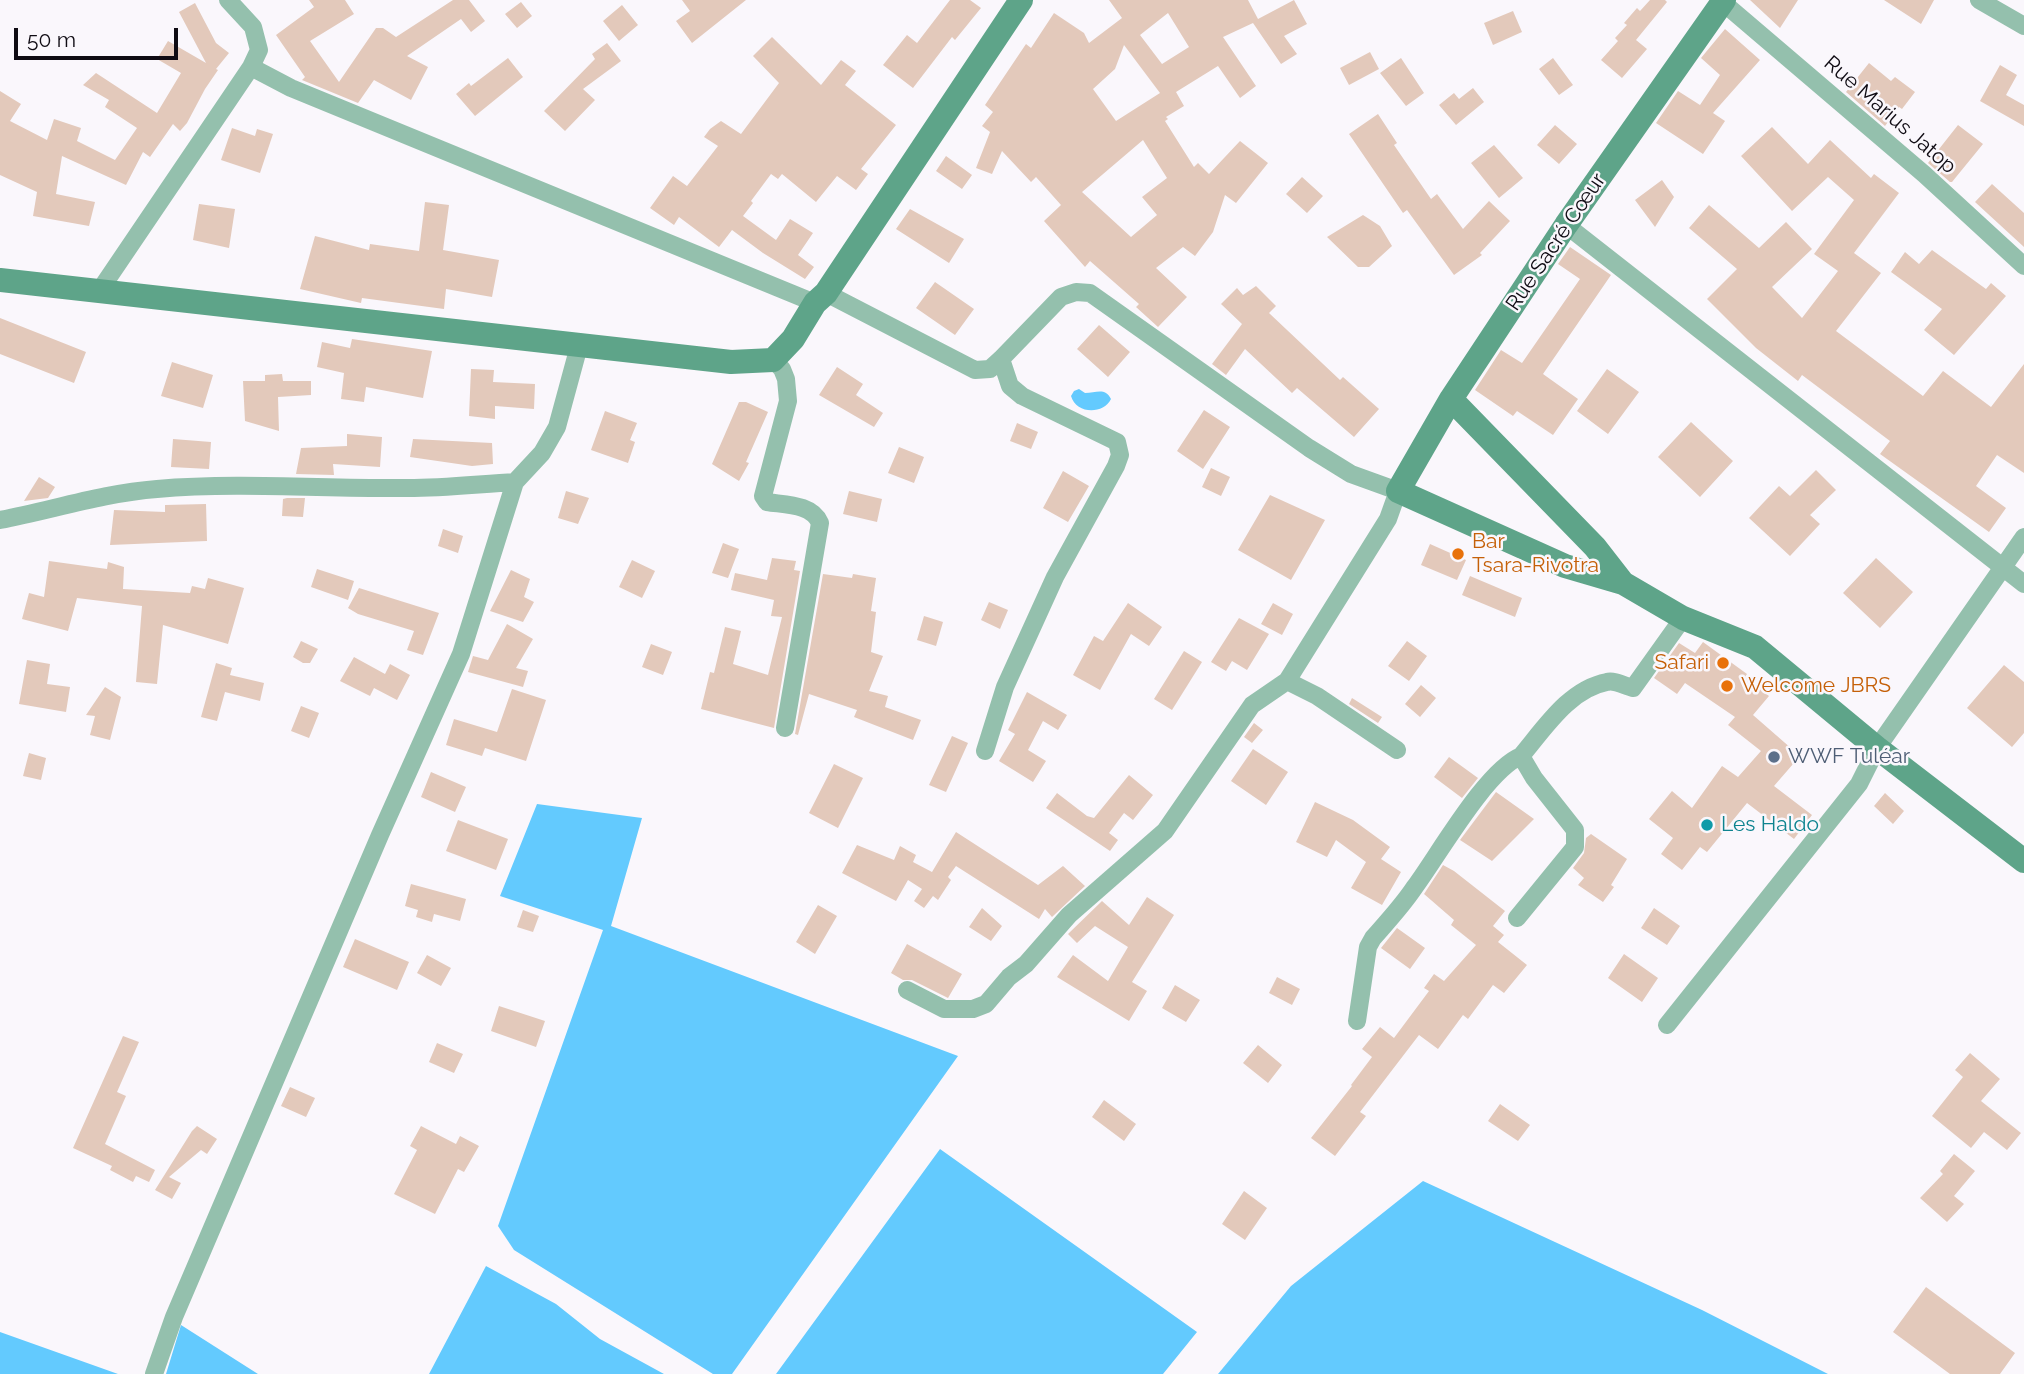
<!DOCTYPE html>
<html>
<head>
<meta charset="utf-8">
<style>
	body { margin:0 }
	#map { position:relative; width:2024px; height:1374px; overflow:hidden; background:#faf7fc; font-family:Raleway,sans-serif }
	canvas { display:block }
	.scale { position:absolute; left:14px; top:28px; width:164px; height:32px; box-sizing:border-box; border:4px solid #0f0b13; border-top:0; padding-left:9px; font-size:21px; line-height:24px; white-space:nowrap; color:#0f0b13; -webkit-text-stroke:5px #faf7fc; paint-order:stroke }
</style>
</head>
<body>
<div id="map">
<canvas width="2024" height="1374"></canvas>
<div class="scale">50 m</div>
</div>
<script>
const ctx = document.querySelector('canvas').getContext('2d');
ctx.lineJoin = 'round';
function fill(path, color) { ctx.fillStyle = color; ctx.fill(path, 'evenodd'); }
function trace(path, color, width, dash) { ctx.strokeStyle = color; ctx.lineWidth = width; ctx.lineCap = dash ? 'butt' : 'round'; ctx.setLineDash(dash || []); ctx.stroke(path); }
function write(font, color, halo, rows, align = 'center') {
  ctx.font = font + ' Raleway,sans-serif'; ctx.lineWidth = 5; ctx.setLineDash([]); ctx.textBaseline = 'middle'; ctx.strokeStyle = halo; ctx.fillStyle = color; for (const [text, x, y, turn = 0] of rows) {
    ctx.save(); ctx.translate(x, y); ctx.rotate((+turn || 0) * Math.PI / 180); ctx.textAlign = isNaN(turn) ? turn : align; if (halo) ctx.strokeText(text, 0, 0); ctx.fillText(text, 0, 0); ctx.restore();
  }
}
const water = new Path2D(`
	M1079 389 1085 393C1096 393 1105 387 1111 399 1103 415 1076 414 1071 396L1074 391Z
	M537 804 642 818 611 926 958 1056 732 1374H713L514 1250 498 1226 603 930 500 896Z
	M940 1149 1197 1332 1163 1374H776Z
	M1423 1181 1702 1310 1828 1374H1218L1291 1286Z
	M486 1266 556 1304 600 1339 664 1374H429Z
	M181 1325 258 1374H166Z
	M0 1332 118 1374H0Z`);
const building = new Path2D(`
	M309 0H345L354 14 310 41 339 82 376 28H383L396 37 453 0H469L485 21 471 32 461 19 407 56 428 67 411 100 374 80 358 103 302 80 305 77 276 35 314 7Z
	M682 0H746L692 43 676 21 690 11Z
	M950 0H970L981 8 955 40 952 37 913 88 883 65 907 35 917 43Z
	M1109 0H1248L1258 19 1294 0 1307 24 1284 36 1297 54 1281 64 1253 23 1223 37 1256 86 1240 98 1218 66 1176 92 1184 106 1166 117 1168 119 1165 121 1194 167 1198 163 1209 174 1240 141 1268 163 1236 203 1225 195 1213 232 1195 256 1183 247 1156 268 1187 297 1158 327 1136 307 1139 304 1090 261 1085 267 1044 221 1061 205 1036 177 1031 182 1002 151 992 174 976 168 990 132 982 126 993 112 985 105 1026 44 1031 48 1054 13 1084 33 1089 43 1122 18ZM1168 13 1189 47 1162 64 1140 35ZM1124 45 1160 93 1116 121 1093 89 1115 69ZM1143 140 1167 178 1142 197 1157 215 1131 237 1082 192Z
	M1650 0H1665L1667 2 1636 40 1647 49 1622 78 1601 60 1618 41 1615 38 1627 25 1624 23 1637 8 1640 11Z
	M1750 0H1798L1780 28Z
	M1884 0H1934L1921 24Z
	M521 2 532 16 517 28 505 14Z
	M195 3 216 43 229 53 216 69 218 70 205 89 187 123 180 131 173 124 150 157 143 152 126 185 62 156 56 194 95 202 89 226 33 216 37 192 0 175V91L21 104 10 121 47 140 54 119 81 128 77 141 115 160 137 128 105 107 109 100 83 85 96 73 157 113 181 73 157 59 168 41 206 63 179 12Z
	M622 5 638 25 619 41 603 21Z
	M1513 11 1522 32 1493 45 1484 23Z
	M1725 29 1760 60 1713 113 1725 121 1703 154 1656 123 1678 91 1700 105 1720 75 1701 58Z
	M772 37 821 85 841 60 856 71 845 85 896 125 861 169 868 174 856 190 837 176 816 202 782 174 778 179 771 174 751 201 753 203 743 216 776 240 790 219 813 233 798 255 814 267 805 279 763 253 732 230 719 247 679 217 674 225 650 208 673 176 687 186 718 146 704 137 710 129 721 121 741 134 779 83 753 56Z
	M607 43 621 61 583 89 595 100 565 131 544 111 595 59 592 54Z
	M1370 52 1379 69 1349 85 1340 68Z
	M508 58 523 77 475 116 456 94 469 83 471 86Z
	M1401 58 1424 93 1406 106 1380 73Z
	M1553 58 1573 85 1559 95 1539 69Z
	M1869 63 1891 81 1895 77 1915 92 1902 109 1899 107 1885 126 1846 92Z
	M2000 65 2017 75 2006 95 2024 105V126L1980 101Z
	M1473 88 1484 102 1456 125 1439 105 1454 93 1459 99Z
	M1378 114 1397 143 1394 145 1431 199 1437 194 1463 229 1489 201 1510 221 1480 253 1482 255 1454 275 1407 210 1403 213 1349 134Z
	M1555 125 1577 144 1559 164 1537 145Z
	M1958 125 1983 144 1952 182H1950L1928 163Z
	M1772 127 1808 164 1830 140 1871 178 1874 174 1899 193 1854 253 1881 273 1836 331 1923 396 1943 371 1991 407 2024 364V473L1997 455 1976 486 2006 508 1989 532 1880 454 1890 441 1802 375 1798 381 1756 348 1707 299 1737 269 1689 228 1709 205 1759 248 1786 222 1812 249 1772 287 1802 318 1838 271 1814 254 1854 200 1828 177 1792 211 1741 156Z
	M232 128 255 136 257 129 273 134 260 173 221 160Z
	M1494 145 1523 178 1499 198 1471 163Z
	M946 156 972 175 962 189 936 171Z
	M1302 177 1323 196 1307 213 1286 194Z
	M1662 180 1674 197 1655 227 1635 200Z
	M1992 184 2024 213V247L1975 202Z
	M425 202 449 205 443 250 499 260 492 297 446 289 444 309 362 298 361 303 300 289 315 236 369 250 370 244 419 251Z
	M199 204 235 209 229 248 193 240Z
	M910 209 964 239 949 263 896 229Z
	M1363 215 1380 226 1392 246 1369 267H1358L1327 237Z
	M1570 247 1611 275 1543 374 1578 399 1553 435 1517 411 1513 416 1475 390 1501 350 1522 363 1580 279 1558 264Z
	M1932 250 1986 289 1991 283 2006 296 1954 355 1924 330 1942 309 1891 272 1905 252 1919 264Z
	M935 282 974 309 955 335 916 308Z
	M1256 286 1276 306 1269 313 1340 380 1343 377 1379 409 1354 437 1297 388 1292 393 1245 349 1226 375 1212 364 1242 324 1221 304 1237 288 1243 295Z
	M0 318 86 352 74 383 0 354Z
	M1099 325 1130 352 1108 377 1077 349Z
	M352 339 432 351 423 398 366 387 364 402 341 399 344 373 317 367 322 342 350 348Z
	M172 362 213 375 203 408 161 396Z
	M837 367 863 384 856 395 883 413 874 427 819 395Z
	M471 369 494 370 493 382 535 384 534 409 495 406V419L469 416Z
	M1607 369 1639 392 1608 434 1577 411Z
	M282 374 283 381H311V395L278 397 279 431 245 421 243 381H265V375Z
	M739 402H746L768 412 746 462 749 463 739 481 712 464Z
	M1204 410 1230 427 1203 469 1177 451Z
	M605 411 637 423 630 440 635 442 628 463 591 450Z
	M1691 422 1733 461 1700 497 1658 457Z
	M1017 423 1038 432 1031 449 1010 441Z
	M347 434 382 437 380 467 333 464 334 475 296 474 301 448 347 446Z
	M173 439 211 442 209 469 171 467Z
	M413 439 492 443 493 464 472 466 410 457Z
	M899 447 924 457 914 483 888 473Z
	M1211 468 1230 477 1221 496 1202 487Z
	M1816 470 1836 490 1810 515 1820 524 1790 556 1749 518 1779 486 1790 496Z
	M1063 471 1089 486 1068 522 1043 508Z
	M39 477 55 487 48 498 24 501Z
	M566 491 589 498 578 524 558 518Z
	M849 491 882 499 877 522 843 514Z
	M1270 495 1325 520 1291 580 1238 550Z
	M287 498H305L303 517 282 516 283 499Z
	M206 504 207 541 110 545 114 510 165 512V505Z
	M443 529 463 536 458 553 438 546Z
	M723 543 739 549 728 578 712 573Z
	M1430 544 1466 560 1457 580 1421 565Z
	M772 558 796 561 794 570 800 571 774 728 701 709 710 672 714 673 725 627 741 631 733 664 768 675 782 617 771 616 774 600 731 590 735 573 767 580Z
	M1876 558 1913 592 1880 628 1843 593Z
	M632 560 655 571 642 598 619 587Z
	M49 561 107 569 108 562 124 567 123 589 190 593 192 586 205 589 208 578 244 588 228 644 163 625 157 684 136 682 142 606 77 598 68 631 22 619 29 593 44 597Z
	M317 569 354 581 348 600 311 587Z
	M511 570 530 579 524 597 534 602 523 622 490 611Z
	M823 574 852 578 853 574 876 578 871 611 876 612 871 652 883 656 869 691 888 696 885 707 921 720 913 740 854 717 857 710 809 694 798 735 795 734Z
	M1470 576 1522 598 1515 617 1462 595Z
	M359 588 439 613 423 655 407 650 414 631 358 614 348 608Z
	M989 602 1008 610 1000 629 981 620Z
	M1128 603 1162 627 1149 646 1131 634 1100 690 1073 675 1094 636 1103 641Z
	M1273 603 1293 614 1282 635 1261 624Z
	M924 616 943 622 936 646 917 640Z
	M1239 618 1269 634 1247 670 1232 661 1226 671 1211 662Z
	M507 624 533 639 516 668 528 671 523 687 468 672 473 656 488 660Z
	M301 641 318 649 310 663H303L293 657Z
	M1407 641 1427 656 1409 681 1388 666Z
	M1703 642 1747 674 1745 677 1769 696 1753 715 1800 756 1774 786 1812 815 1794 839 1747 803 1707 852 1700 847 1682 870 1661 854 1673 838 1649 819 1672 791 1692 808 1722 766 1738 777 1761 751 1728 725 1735 717 1685 683 1677 694 1654 678 1679 643 1695 653Z
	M651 644 672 652 663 675 642 667Z
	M1184 651 1202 662 1172 710 1154 699Z
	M354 657 385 674 390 664 410 675 397 700 374 688 370 696 340 681Z
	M27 660 50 664 47 684 70 687 66 712 19 704Z
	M216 663 232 668 230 675 264 683 260 701 225 692 217 721 201 717Z
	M2004 665 2024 682V733L2012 747 1967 708Z
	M1421 685 1436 698 1420 717 1405 704Z
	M105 687 121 697 110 740 90 735 95 716 86 715Z
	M512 689 546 700 526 761 485 748 482 756 446 745 454 719 497 732Z
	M1027 692 1067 715 1058 730 1043 721 1028 750 1046 761 1033 782 999 761 1015 734 1008 730Z
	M1352 698 1382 717 1378 723 1349 704Z
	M301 706 319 713 309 738 291 731Z
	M1254 723 1263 730 1252 743 1244 737Z
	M952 736 968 743 946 792 929 785Z
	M1253 749 1288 772 1266 805 1231 781Z
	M29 753 46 758 41 780 23 776Z
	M1449 757 1478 778 1462 798 1434 777Z
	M834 764 863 778 838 828 809 813Z
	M431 772 466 787 455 812 421 797Z
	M1129 775 1153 795 1133 820 1124 813 1109 833 1118 840 1110 851 1046 808 1057 793 1087 816 1094 818Z
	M1496 792 1534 819 1492 861 1460 840Z
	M1885 793 1904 811 1893 824 1874 806Z
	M1315 802 1353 820 1390 847 1381 859 1401 872 1382 905 1351 888 1366 862 1336 840 1327 857 1296 842Z
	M458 820 508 839 496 870 446 851Z
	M956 832 1038 885 1063 866 1085 886 1052 917 1045 909 1039 919 956 866 948 877 951 880 938 900 933 896 924 908 914 901 922 889 908 880 896 901 842 873 857 845 894 860 900 846 916 855 913 862 932 872Z
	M1591 834 1627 859 1611 885 1614 887 1603 902 1578 885 1584 878 1573 868 1584 853 1586 838Z
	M1443 865 1454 871 1505 911 1493 926 1504 935 1498 942 1527 965 1504 993 1493 985 1468 1019 1463 1015 1438 1049 1419 1035 1360 1112 1366 1116 1335 1156 1311 1138 1352 1086 1351 1085 1372 1057 1362 1049 1380 1027 1394 1038 1429 991 1424 988 1434 974 1444 981 1476 945 1451 925 1454 920 1424 894Z
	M411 884 466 899 460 921 434 914 432 922 416 917 418 910 405 906Z
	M1147 897 1174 915 1132 982 1147 991 1129 1021 1057 977 1073 955 1108 981 1128 947 1095 926 1077 943 1068 934 1102 901 1129 925Z
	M818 905 837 916 815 954 796 942Z
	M982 908 1002 926 991 941 969 927Z
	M1654 908 1680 926 1667 945 1641 928Z
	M523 910 539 916 533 932 517 927Z
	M1397 928 1425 948 1410 969 1381 948Z
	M355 939 409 962 397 990 343 967Z
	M907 944 962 974 948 998 912 980H903L891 973Z
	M1624 954 1658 978 1642 1002 1608 978Z
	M427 955 451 968 441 986 417 973Z
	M1277 977 1300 989 1292 1005 1269 993Z
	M1175 985 1200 1000 1186 1022 1162 1008Z
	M499 1006 545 1021 536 1047 491 1031Z
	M123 1036 139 1042 117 1092 126 1096 105 1144 155 1170 149 1182 136 1176 133 1182 110 1170 112 1166 73 1148Z
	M437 1043 463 1054 454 1073 429 1062Z
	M1258 1045 1282 1065 1268 1083 1243 1063Z
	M1970 1053 2000 1079 1981 1101 2021 1133 2007 1150 1984 1132 1971 1148 1932 1116 1963 1077 1955 1070Z
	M290 1087 315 1098 306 1117 281 1106Z
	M1104 1100 1136 1124 1124 1141 1092 1117Z
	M1500 1104 1530 1125 1518 1141 1488 1121Z
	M197 1126 217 1139 207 1154 201 1150 169 1177 181 1183 172 1199 155 1190 192 1131Z
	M421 1126 456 1144 460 1136 479 1146 464 1172 458 1169 435 1214 394 1194 417 1150 410 1146Z
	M1954 1154 1975 1171 1954 1196 1964 1204 1947 1222 1920 1198 1943 1174 1940 1171Z
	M1244 1191 1267 1208 1245 1240 1222 1224Z
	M1926 1287 2015 1353 2000 1374H1950L1893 1332Z`);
const street = new Path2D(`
	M1720 0 1924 174 2024 266
	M1979 0 2024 26
	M251 67 291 88 815 303
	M1566 225 2024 584
	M100 290 251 67 259 50 253 27 228 0
	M826 293 975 370 990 369 1001 359 1061 297 1076 292 1090 293 1309 448 1351 474 1398 491 1388 519 1287 681
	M773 360 782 369 786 379 788 401 763 496 767 502C786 505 812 504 820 523L785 728
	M0 520C52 510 104 493 157 489 240 482 325 489 408 488 444 488 479 484 515 482
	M985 751 1005 687 1055 577 1116 466 1120 455 1117 442 1022 396 1010 386 1001 359
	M1517 918 1575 847V830L1534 778 1521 756C1544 729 1569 689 1607 682 1614 680 1625 686 1633 688L1683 618
	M907 990 944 1009H973L986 1004 1009 977 1026 964 1069 915 1165 831 1252 705 1287 681 1317 696 1397 750
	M1357 1021 1368 947 1373 938C1387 922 1402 906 1414 888 1438 856 1486 770 1521 756
	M1667 1025 1859 784 1877 748 2024 537
	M154 1374 174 1317 380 835 461 654 515 482 542 453 557 427 579 346`);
const secondary = new Path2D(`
	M1724 0 1566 225 1451 399 1398 491 1565 566 1623 583 1683 618 1755 647 1877 748 2024 861
	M0 280 731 362 773 360 793 339 815 303 826 293 1021 0
	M1451 399 1595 547 1623 583`);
const markers = [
	[1458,554,7,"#e8710a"],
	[1723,663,7,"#e8710a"],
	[1727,686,7,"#e8710a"],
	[1774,757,7,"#5c6f8a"],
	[1707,825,7,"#0f9aa8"]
];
const streetNames = [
	["Rue Marius Jatop",1890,115,41],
	["Rue Sacré Cœur",1556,242,-56]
];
const foodNames = [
	["Bar",1472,542],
	["Tsara-Rivotra",1472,566],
	["Safari",1709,663,"right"],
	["Welcome JBRS",1741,686]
];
const serviceNames = [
	["WWF Tuléar",1788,757]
];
const cultureNames = [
	["Les Haldo",1721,825]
];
fill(water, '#63cafe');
fill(building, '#e3c9bb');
trace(street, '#94c0ad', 18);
trace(secondary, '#5ea489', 24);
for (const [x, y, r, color] of markers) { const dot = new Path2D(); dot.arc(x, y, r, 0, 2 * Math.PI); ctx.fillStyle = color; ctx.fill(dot); trace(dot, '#faf7fc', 2.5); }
write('21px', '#0f0b13', '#faf7fc', streetNames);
write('21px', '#c56008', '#faf7fc', foodNames, 'left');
write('21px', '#4e5e75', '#faf7fc', serviceNames, 'left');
write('21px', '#0d838f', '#faf7fc', cultureNames, 'left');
</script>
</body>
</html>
